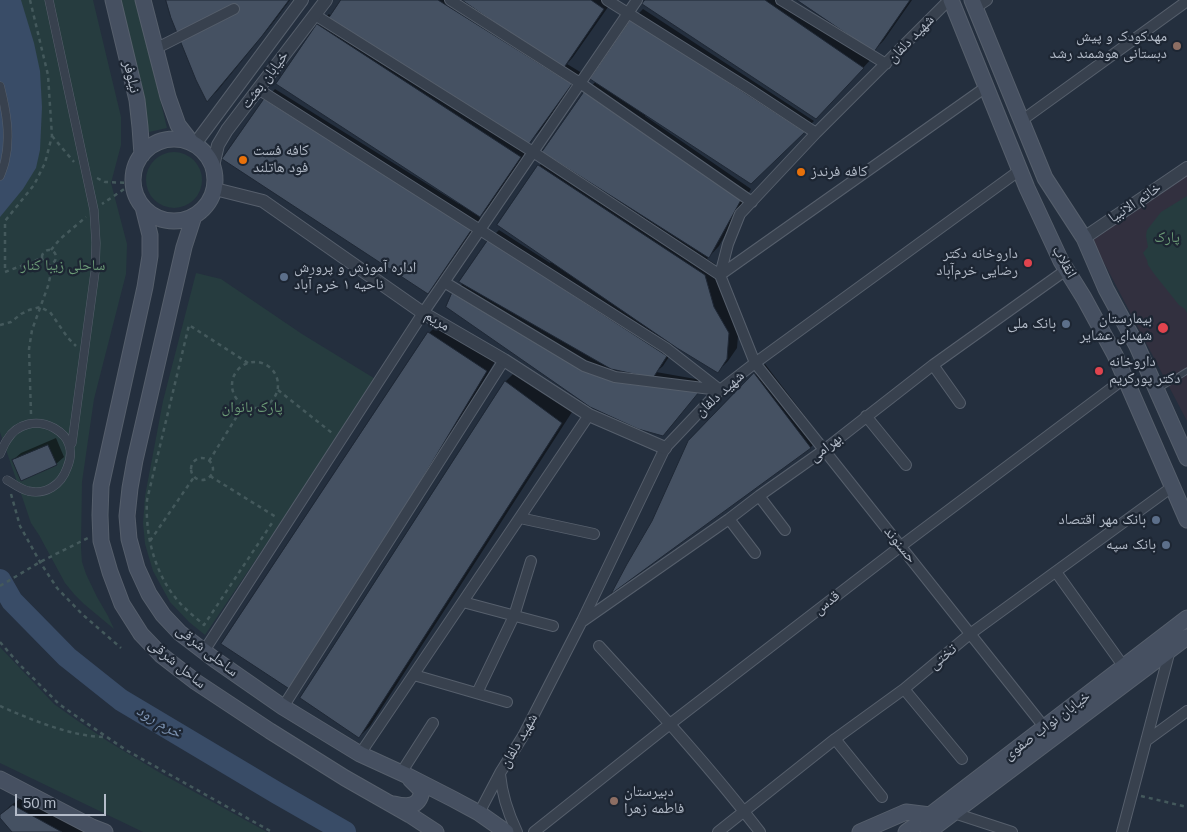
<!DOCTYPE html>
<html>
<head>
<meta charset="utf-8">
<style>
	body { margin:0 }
	#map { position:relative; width:1187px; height:832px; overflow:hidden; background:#242f3e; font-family:Helvetica,sans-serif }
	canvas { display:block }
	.scale { position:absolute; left:15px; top:794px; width:91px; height:22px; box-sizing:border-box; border:2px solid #b4bcc9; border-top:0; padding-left:6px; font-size:15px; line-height:18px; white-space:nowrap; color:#b4bcc9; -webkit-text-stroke:4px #1d2633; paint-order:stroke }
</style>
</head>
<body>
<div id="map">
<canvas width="1187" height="832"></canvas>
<div class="scale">50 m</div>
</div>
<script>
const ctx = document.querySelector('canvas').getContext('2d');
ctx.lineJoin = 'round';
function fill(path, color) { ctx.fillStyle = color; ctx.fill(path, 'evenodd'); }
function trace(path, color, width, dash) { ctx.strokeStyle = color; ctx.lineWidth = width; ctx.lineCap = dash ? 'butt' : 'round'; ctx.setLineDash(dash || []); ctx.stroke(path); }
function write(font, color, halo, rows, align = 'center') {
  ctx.font = font + ' Helvetica,"Noto Naskh Arabic",sans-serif'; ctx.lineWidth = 4.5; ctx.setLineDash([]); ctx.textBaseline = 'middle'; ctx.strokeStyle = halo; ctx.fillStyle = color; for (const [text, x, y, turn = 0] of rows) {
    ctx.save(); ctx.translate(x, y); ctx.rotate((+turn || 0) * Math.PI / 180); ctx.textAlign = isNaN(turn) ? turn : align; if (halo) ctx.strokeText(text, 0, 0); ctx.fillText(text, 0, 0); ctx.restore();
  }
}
const medical = new Path2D(`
	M1187 169V421L1089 234Z`);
const green = new Path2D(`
	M0 0H93L121 117V145L111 183 127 244 126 274 94 399 82 482 81 548 82 562 86 574 97 597 108 616 114 629 84 604 74 594 65 583 39 535 31 523 0 432Z
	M118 0H136L167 128 149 132Z
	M146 180a28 28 0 1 1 56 0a28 28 0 1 1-56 0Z
	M1187 196V313L1185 309 1179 305 1155 275 1148 265 1147 260 1143 253 1148 247 1146 236 1147 230 1161 212Z
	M196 273 221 279 302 334 377 380 205 635 189 622 170 602 153 571 145 544 143 523 145 496 163 401Z
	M0 647 54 704 75 719 109 742 162 774 267 832H143L0 763Z`);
const water = new Path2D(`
	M0 0H21L34 43 40 71 42 107 40 150 36 168 23 189 0 217Z`);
const shadow = new Path2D(`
	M167 0H290L272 24 218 90 208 100Z
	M342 0H613L573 57 567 64 582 73 539 132 527 144 531 146 491 205 479 217 481 218 439 282 428 292 265 100 275 89 459 204 460 202 278 84 318 25 329 14 331 16Z
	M646 0H790L873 57 827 107Z
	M800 0H912L884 40 874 51Z
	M643 9 814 121 751 183 646 114 645 116 751 189 719 246 707 259 715 264 724 297 739 323 737 348 728 361 718 371 676 346 663 366 656 372 707 381 673 424 663 435 453 294 463 283 489 240 499 230 550 263 552 261 539 166 550 155 544 151 585 93 596 81 632 20Z
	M439 323 496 360 304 680 429 333Z
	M765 364 821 437 811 447 615 590 653 522 689 442Z
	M516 371 572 412 370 726 359 737 302 698 506 381Z
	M56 438 64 457 56 464 13 460 21 453Z
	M24 796 91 832H14L0 816 10 806Z`);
const river = new Path2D(`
	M0 580 12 601 67 657 121 700 277 793 345 832`);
const building = new Path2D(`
	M166 0H289L262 36 207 102 196 80 171 18Z
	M341 0H438L572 84 529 144 329 18Z
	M462 0H591L604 9 563 69Z
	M645 0H765L864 68 816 119 642 4Z
	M797 0H910L874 52Z
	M631 19 805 132 751 184 590 79Z
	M317 24 521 157 480 217 276 84Z
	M584 92 741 200 709 258 542 152Z
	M264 99 472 229 428 294 222 159Z
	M538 165 705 275 714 307 729 333 727 359 718 373 677 348 497 225Z
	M488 240 667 356 653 378 611 369 459 282Z
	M452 293 589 373 699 392 663 436 638 429 590 407 446 307Z
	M428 332 487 371 294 692 221 644Z
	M754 373 811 448 611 594 627 564 652 521 688 441Z
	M505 381 562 423 359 738 300 698Z
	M48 445 57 465 21 481 12 460Z
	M13 805 62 832H12L0 818V815Z`);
const path = new Path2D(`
	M30 0 48 75 52 136 45 163 34 185 5 221V272L42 258
	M52 136 74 162
	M97 178 105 182 133 183 102 204
	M42 257a7 7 0 1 1 14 0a7 7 0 1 1-14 0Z
	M51 250 60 239 86 217
	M0 325 11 322 21 314 29 310 40 307 50 312 68 338 76 346
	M232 385a23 23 0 1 1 46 0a23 23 0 1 1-46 0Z
	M248 363 189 325 147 500C145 536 155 575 179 602 186 610 196 618 204 625L274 520
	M278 390 332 433 331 434
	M31 414 29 349 32 330 48 286 51 273V264
	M191 469a11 11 0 1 1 22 0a11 11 0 1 1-22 0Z
	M209 461 244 405
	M210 476 276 517
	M11 494 20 526 40 562 57 588 82 614 121 648
	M150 541 194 477
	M0 586 40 562 88 538
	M0 642 19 664 59 704 76 716 126 750 272 832
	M0 706C29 719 73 737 105 737
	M1141 796 1187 807`);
const service = new Path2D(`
	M1158 389 1187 371`);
const pedestrian = new Path2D(`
	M49 0 94 210 96 243 95 272 72 443 70 446
	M0 86C6 110 11 136 5 161 4 166 2 171 0 176
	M0 454C2 450 4 444 7 440 17 423 37 419 54 428 61 432 67 437 69 445 72 453 70 461 67 468 61 485 46 495 28 491 20 489 14 484 7 480`);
const minor = new Path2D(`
	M450 0 580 83 752 202
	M607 0 749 89 816 133
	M781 0 886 64
	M949 0 816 133 740 214 728 244 720 275 755 363 1045 728
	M975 8 987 0
	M315 15 533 152 720 275 986 87
	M155 49 234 9
	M258 89 666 348 720 390
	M1021 121 1187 1
	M444 282 584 366 615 377 719 390
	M933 365 960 403
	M866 416 906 465
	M759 496 785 530
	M520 518 594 534
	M729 519 755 553
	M1056 572 1124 667
	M463 602 553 626
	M583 621 729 519 759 496 824 450 933 365 1066 270
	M599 646C654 706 710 767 760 832
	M204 651 423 313 637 0
	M414 675 507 702
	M904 689 962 759
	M477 693 514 616 531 561
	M283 707 504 360
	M835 739 882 797
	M1146 741 1187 711
	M360 754 589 415
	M401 773 433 723
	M500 774C502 795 508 813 517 832
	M479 813 500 773 523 736 582 621 665 448 720 390 755 363 1020 170
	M954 813 1012 832
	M534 832 670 724 901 546 1125 378
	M718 832 835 739 904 689 970 634 1172 487
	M1122 832 1170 650`);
const tertiary = new Path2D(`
	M195 144 302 0
	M213 166 218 145 227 130 326 0
	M215 189 263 201 423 313 504 360 589 415 665 448
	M1084 238 1187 168`);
const secondary = new Path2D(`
	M113 0 137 100 140 127 142 155
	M143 0 168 97 178 125 192 143
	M951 0 1027 188 1061 261 1084 298 1115 355 1187 520
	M972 0 1045 178 1084 238 1106 289 1137 346 1187 458
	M133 180a41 41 0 1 1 82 0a41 41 0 1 1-82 0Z
	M143 207 150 235V256L145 287 101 486 100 515 101 541 110 572 122 604 141 634 161 655 196 682 270 731 345 778 410 815 436 832
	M194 216 184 247 135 460 130 488 127 516 129 539 137 568 149 594 163 615 180 633 214 659 283 707 360 754 408 776 453 799 479 813 506 832
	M0 779 92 827 105 832
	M394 804C407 807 419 808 422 791L410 779
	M860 832 906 812 930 815
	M906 832 930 815 1187 618
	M928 832 1187 637`);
const markers = [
	[1177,46,5,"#8d6e63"],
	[243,160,5,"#e8710a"],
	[801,172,5,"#e8710a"],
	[1028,263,5,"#e0444e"],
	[284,277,5,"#5c6f8a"],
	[1066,324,5,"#5c6f8a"],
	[1163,328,6,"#e0444e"],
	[1099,371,5,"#e0444e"],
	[1156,520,5,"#5c6f8a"],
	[1166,545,5,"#5c6f8a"],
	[614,801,5,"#8d6e63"]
];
const poiNames = [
	["مهدکودک و پیش",1167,37],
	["دبستانی هوشمند رشد",1167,54],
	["کافه فست",253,151,"left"],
	["فود هاتلند",253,168,"left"],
	["کافه فرندز",811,172,"left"],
	["داروخانه دکتر",1018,254],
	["رضایی خرم‌آباد",1018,271],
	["اداره آموزش و پرورش",294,268,"left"],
	["ناحیه ۱ خرم آباد",294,285,"left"],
	["بیمارستان",1152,319],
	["شهدای عشایر",1152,336],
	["بانک ملی",1056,324],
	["داروخانه",1109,362,"left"],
	["دکتر پورکریم",1109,379,"left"],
	["بانک مهر اقتصاد",1146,520],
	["بانک سپه",1156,545],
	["دبیرستان",624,792,"left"],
	["فاطمه زهرا",624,809,"left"]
];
const streetNames = [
	["شهید دلفان",911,39,-46],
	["نیلوفر",131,77,77],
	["خیابان بعثت",265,80,-53],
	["خاتم الانبیا",1135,203,-34],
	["انقلاب",1064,262,61],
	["مریم",437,321,31],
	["شهید دلفان",720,394,-42],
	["بهرامی",826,448,-37],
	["حسنوند",900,545,51],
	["قدس",827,603,-38],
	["ساحلی شرقی",207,651,38],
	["تختی",943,657,-40],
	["ساحل شرقی",177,664,39],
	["خیابان نواب صفوی",1047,726,-37],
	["شهید دلفان",519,741,-60]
];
const parkNames = [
	["پارک",1167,238],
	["ساحلی زیبا کنار",63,266],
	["پارک بانوان",252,408]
];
const waterNames = [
	["خرم رود",159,722,31]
];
fill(medical, '#32303f');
fill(green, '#263c3f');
fill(water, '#394c67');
fill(shadow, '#0007');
trace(river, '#394c67', 22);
fill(building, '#455162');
trace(building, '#1f2835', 1);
trace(service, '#565f6c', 7);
trace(pedestrian, '#565f6c', 9);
trace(minor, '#565f6c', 12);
trace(tertiary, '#565f6c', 14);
trace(secondary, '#565f6c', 17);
trace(path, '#44595c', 2.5, [4, 4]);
trace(service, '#38414e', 5);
trace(pedestrian, '#38414e', 8);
trace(minor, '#38414e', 10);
trace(tertiary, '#38414e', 12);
trace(secondary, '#465061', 15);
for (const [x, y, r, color] of markers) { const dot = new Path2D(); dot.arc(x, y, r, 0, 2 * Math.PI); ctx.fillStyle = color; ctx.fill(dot); trace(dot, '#1d2633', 2); }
write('15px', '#b4bcc9', '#1d2633', poiNames, 'right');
write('15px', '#b4bcc9', '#1d2633', streetNames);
write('15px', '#6b9a76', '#1d2633', parkNames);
write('italic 16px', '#7c92b1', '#1d2633', waterNames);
</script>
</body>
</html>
